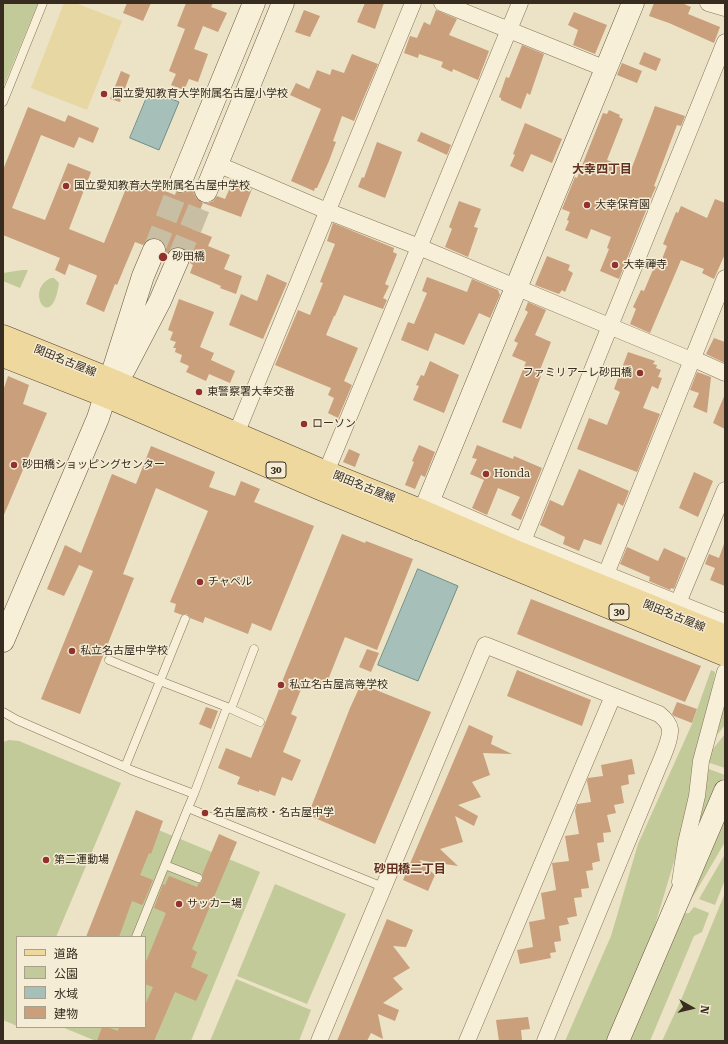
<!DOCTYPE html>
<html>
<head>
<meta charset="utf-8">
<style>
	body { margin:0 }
	#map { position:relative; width:728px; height:1044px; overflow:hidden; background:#ece2c5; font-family:"Roboto Serif","Noto Sans JP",serif }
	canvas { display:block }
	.frame { position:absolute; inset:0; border:4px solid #372c1f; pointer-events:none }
	.legend { position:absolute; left:16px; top:936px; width:130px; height:92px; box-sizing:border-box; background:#f4ecd4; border:1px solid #a89f8c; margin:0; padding:5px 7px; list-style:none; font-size:12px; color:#372c1f }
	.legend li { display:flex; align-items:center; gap:8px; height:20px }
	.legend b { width:20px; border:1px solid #a89f8c }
	.north { position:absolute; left:672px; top:988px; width:40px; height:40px; -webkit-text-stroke:3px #f4ecd4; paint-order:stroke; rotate:98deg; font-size:11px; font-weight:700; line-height:16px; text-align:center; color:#372c1f }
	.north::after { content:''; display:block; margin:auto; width:14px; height:18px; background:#372c1f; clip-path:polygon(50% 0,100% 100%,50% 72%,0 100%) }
</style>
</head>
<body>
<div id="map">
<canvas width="728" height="1044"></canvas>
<div class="frame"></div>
<ul class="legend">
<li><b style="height:5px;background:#eed89e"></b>道路</li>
<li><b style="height:11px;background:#c3ca99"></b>公園</li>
<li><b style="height:11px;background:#a6c0b9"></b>水域</li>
<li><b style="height:11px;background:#c99f7c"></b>建物</li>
</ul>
<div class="north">N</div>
</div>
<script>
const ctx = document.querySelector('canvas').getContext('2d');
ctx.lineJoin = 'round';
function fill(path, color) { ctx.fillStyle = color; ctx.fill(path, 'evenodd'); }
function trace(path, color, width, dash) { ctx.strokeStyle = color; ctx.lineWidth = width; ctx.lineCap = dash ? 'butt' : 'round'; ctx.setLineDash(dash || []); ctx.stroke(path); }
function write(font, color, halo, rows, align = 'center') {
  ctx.font = font + ' "Roboto Serif","Noto Sans JP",serif'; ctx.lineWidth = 3; ctx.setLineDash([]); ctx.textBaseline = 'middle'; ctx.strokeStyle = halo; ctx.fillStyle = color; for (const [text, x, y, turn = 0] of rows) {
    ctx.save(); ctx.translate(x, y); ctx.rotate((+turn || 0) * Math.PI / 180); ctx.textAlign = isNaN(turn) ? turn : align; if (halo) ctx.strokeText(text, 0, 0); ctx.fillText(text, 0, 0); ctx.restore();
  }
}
const green = new Path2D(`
	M3 3H38L3 88Z
	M22 270H28L20 288 3 281V273Z
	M51 278H54L59 283C52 335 23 290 51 278Z
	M711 670 715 672V674L681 838 642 969 612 1041H565L611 936 638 844 692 724Z
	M725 699V725L717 735Z
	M725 734V768L707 762 712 750Z
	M9 740 19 741 121 783 56 937H17V1026L3 1020V742Z
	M706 768 725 775 703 823 697 821Z
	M725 808V842L691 900 686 898Z
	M144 824 260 872 191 1041H96L62 1027H145V937H98Z
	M725 854V880L715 905 699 899Z
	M275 884 346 914 307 1004 237 976Z
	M725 893V1041H662L681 1000Z
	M694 907 709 913 702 932 694 936 650 1041H625L679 914 689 913Z
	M236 979 311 1010 299 1041H210Z`);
const sand = new Path2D(`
	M64 3H75L122 21 87 110 31 88Z`);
const water = new Path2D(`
	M150 90 179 102 159 150 130 138Z
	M418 569 458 586 418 681 378 665Z`);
const building = new Path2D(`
	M127 3H151L143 21 123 13Z
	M186 3H213L211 7 227 13 218 32 203 26 194 49 208 54 198 82 189 79 184 90 171 85 176 74 169 71 185 29 177 26Z
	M365 3H384L375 29 357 22Z
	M654 3H682L691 7 688 14 720 27 714 43 669 23 649 16Z
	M304 10 320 16 310 37 295 32Z
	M436 10 457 19 449 35 489 51 478 80 453 69 452 72 441 67 443 62 419 54 418 58 404 53 410 36 417 38 424 22 430 25Z
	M574 12 607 25 595 54 573 45 578 30 568 25Z
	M522 45 544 54 530 95 527 93 521 109 501 100V98L499 97 506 77 509 78Z
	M644 52 661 59 656 71 639 64Z
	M352 54 378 64 354 121 342 116 333 141 336 142 329 161 317 188H315L314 191 291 181 321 109 290 95 296 83 309 89 317 70 330 75 332 69 344 73Z
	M622 63 642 71 637 83 617 75Z
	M121 71 130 75 120 102 110 99Z
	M655 106 685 116 681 126 677 125 654 186 656 187 653 193 619 279 600 271 609 249 607 248 611 237 591 229 587 239 565 230 569 221 567 220 570 212 562 209 575 177 577 178 603 113 607 114 609 110 620 115 619 117 623 119 607 160 631 170Z
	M28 107 65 122 68 115 99 128 93 143 79 137 74 148 41 135 12 208 45 220 68 163 91 172 69 229 104 243 127 186 132 187 136 179 175 195 176 192 182 193 188 191 193 185 194 186V192L196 198 203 203 192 229 212 237 208 246 230 255 224 269 242 276 236 294 220 288 221 286 190 273 193 265 190 263V257L188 252 183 248 177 247 171 249 166 255V248L164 242 158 238H152L147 240 143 245 135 242 117 285 115 284 104 312 86 304 97 276 96 275 69 264 65 275 55 270 60 258 3 235V170Z
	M525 123 562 139 552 163 531 154 523 172 510 166 515 155 513 154Z
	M421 132 451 145 447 155 417 141Z
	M377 142 402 152 385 198 358 187 362 177 364 178Z
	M233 181 252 189 241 217 203 203H208L213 201 217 196 225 199Z
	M715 199 725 203V254L714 279 702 273 704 269 681 260 650 333 630 324 636 309 633 307 641 290 644 291 655 265 659 267 667 246 663 244 676 212 678 213 681 206 707 218Z
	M459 201 481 209 474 227 478 228 468 257 445 247 452 229 449 227Z
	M333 223 394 248 393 252 397 254 385 284 389 286 383 298 387 300 383 309 344 295 335 316H334L326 335 358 348 344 381 352 385 338 418 328 413 334 398 328 395 331 388 275 365 298 310 310 315 323 283 320 282 335 244 327 241Z
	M547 256 570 265 568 270 573 273 565 292 562 290 559 294 535 285Z
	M267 274 287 283 263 339 229 325 241 294 257 301Z
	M427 277 467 292 472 279 498 290 500 295 490 318 479 313 464 345 435 333 428 351 401 340 408 322 414 324 427 293 422 291Z
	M179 299 214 312 200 347 214 353 211 360 235 371 230 383 209 374 206 381 186 372 189 366 180 362 182 355 175 352 176 348H173L176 342 170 340 173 332 168 330Z
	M528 302 546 310 535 335 551 342 538 375 541 376 521 429 502 422 526 362 512 356 518 343 514 341 528 312 525 310Z
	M714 338 725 342V363L706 354Z
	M628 352 655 361 653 364 657 365 656 368 661 370 658 377 662 378 658 389 652 386 643 408 660 414 637 472 577 449 589 418 607 425 620 392 614 389Z
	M430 361 459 375 444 413 413 400 419 386 416 385 421 375 424 376Z
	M697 372 711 377 707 413 693 407 699 393 690 390Z
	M8 376 29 385 23 404 47 413 3 517V391Z
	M725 394V429L713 423Z
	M419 445 435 452 425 477 421 475 415 489 405 485 414 462 412 461Z
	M477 445 513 459 514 456 542 468 521 520 511 515 520 497 498 488 487 515 472 508 484 480 470 474 477 459 472 458Z
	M151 446 215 472 209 487 235 496 241 481 260 489 254 502 314 526 271 631 252 623 248 634 205 617 203 623 190 618 187 614 182 615 174 612 176 604 170 602 208 511 156 488 123 574 134 578 80 714 41 699 93 571 79 565 64 596 47 589 65 545 81 553 112 474 136 484Z
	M349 449 360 454 355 467 343 462Z
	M579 469 629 491 623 506 618 503 601 545 584 539 579 551 563 544 565 537 540 525 550 500 563 506Z
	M694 472 713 481 698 517 679 508Z
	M342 534 365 543 366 541 413 559 377 650 345 637 326 685 306 677 291 714 297 717 283 752 301 760 292 781 282 777 275 796 259 790V792L237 784 240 777 218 768 226 748 251 758Z
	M724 544H725V586L710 580 715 568 705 564 709 554 719 558Z
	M627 547 658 561 664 548 686 558 674 589 671 588 670 590 649 581 650 577 620 564Z
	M531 599 701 666 685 702 517 634Z
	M367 649 379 653 371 672 359 667Z
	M517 670 591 700 582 726 507 696Z
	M361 684 431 712 375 844 308 815 350 708Z
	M677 702 697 709 692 723 674 716 672 714Z
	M206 707 218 711 211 729 199 724Z
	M469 725 493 736 491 744 512 754 483 753 490 775 472 782 481 797 458 805 478 816 474 826 455 816 463 842 440 849 458 866 419 860 435 875 428 891 403 880Z
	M632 759 635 774 628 775 629 784 621 786 624 803 614 805 616 813 607 815 611 832 603 833 604 842 597 843 600 861 592 863 593 870 586 871 589 888 581 889 582 897 574 898 577 916 567 918 569 924 559 926 561 941 554 942 556 952 550 953 551 958 520 964 517 950 533 947 529 922 545 919 541 893 556 890 552 863 569 861 565 836 579 834 575 811 577 804 591 802 587 781 588 778 603 776 601 765Z
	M136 810 163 821 151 854 149 853 140 875 153 880 143 904 142 905 132 901 119 937H86Z
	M219 834 237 842 192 949 197 952 191 967 208 975 196 1001 175 992 154 1041H97L102 1027H107L118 1031 119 1027H145V1005L153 987 145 984V964L166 913 154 908 163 884 165 885 169 876 197 887 199 883 202 882 203 878 202 875Z
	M387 919 413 930 406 947 393 946 410 968 393 978 403 989 383 1003 399 1010 395 1021 378 1014 383 1039 371 1033 367 1041H337Z
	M528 1017 530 1029 521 1030 522 1040 499 1041 496 1020Z`);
const secondaryTunnel = new Path2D(`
	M154 250 181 181
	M178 259 206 191`);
const lane = new Path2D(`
	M3 102 43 3
	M109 660 160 681 185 619
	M227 707 231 709 254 649
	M231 709 260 722
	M3 712 17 720 125 767 131 770 194 794 227 707 160 681 125 767
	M194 794 188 808 383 887
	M165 865 198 878
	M136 937 188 808`);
const street = new Path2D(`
	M442 3 606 69
	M708 3 725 8
	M217 164 327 211 419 247 691 360H696L725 373
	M236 434 413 3
	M322 482 520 3
	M429 500 523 541 725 622
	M523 541 725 42
	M606 574 725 278
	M678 603 725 490
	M680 882 686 843 697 796 701 761 725 672
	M319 1041 485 645 659 714C664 718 669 723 670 729 671 740 661 760 657 770L545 1041
	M467 1041 613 696`);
const secondary = new Path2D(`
	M181 181 254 3
	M206 191 283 3
	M124 370 160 301 178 259
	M417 529 633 3
	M3 641 98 418 143 276 154 250
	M618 1041 725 791`);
const primary = new Path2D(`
	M3 336 117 382 326 472 425 512 520 553 725 636
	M3 356 105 396 320 489 725 655`);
const markers = [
	[104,94,4,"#93312e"],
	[66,186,4,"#93312e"],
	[587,205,4,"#93312e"],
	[163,257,5,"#93312e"],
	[615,265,4,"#93312e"],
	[640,373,4,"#93312e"],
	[199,392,4,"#93312e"],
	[304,424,4,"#93312e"],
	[14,465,4,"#93312e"],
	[486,474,4,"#93312e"],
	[200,582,4,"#93312e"],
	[72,651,4,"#93312e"],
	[281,685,4,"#93312e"],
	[205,813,4,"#93312e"],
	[46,860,4,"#93312e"],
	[179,904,4,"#93312e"]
];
const shields = [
	[276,470,20],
	[619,612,20]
];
const shieldNames = [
	["30",276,470],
	["30",619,612]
];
const poiNames = [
	["国立愛知教育大学附属名古屋小学校",112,94],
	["国立愛知教育大学附属名古屋中学校",74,186],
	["大幸保育園",595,205],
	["砂田橋",172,257],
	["大幸禪寺",623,265],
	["ファミリアーレ砂田橋",632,373,"right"],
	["東警察署大幸交番",207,392],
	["ローソン",312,424],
	["砂田橋ショッピングセンター",22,465],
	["Honda",494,474],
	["チャペル",208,582],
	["私立名古屋中学校",80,651],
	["私立名古屋高等学校",289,685],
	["名古屋高校・名古屋中学",213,813],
	["第二運動場",54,860],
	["サッカー場",187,904]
];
const streetNames = [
	["関田名古屋線",65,361,22],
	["関田名古屋線",364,487,22],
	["関田名古屋線",674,616,22]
];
const neighbourhoodNames = [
	["大幸四丁目",602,169],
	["砂田橋二丁目",410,869]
];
fill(green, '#c3ca99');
fill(sand, '#e7d7a3');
fill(water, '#a6c0b9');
trace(water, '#6d8e87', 1);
fill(building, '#c99f7c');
trace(secondaryTunnel, '#c8bea4', 22, [22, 11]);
trace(lane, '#86745c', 9);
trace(street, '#86745c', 17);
trace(secondary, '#68553f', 23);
trace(primary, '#544230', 23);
trace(lane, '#f7efd8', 8);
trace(street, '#f7efd8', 16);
trace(secondary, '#f7efd8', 22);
trace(primary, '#eed89e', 22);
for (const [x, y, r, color] of markers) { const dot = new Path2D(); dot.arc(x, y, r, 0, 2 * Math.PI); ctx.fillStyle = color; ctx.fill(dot); trace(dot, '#f4ecd4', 1.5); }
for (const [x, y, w] of shields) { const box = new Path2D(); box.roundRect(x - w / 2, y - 8, w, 16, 3); ctx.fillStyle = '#f4ecd4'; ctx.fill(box); trace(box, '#372c1f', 1); }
write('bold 10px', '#372c1f', null, shieldNames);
write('11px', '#372c1f', '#f4ecd4', poiNames, 'left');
write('11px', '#372c1f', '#f4ecd4', streetNames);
write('bold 12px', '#623020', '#f4ecd4', neighbourhoodNames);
</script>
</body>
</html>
